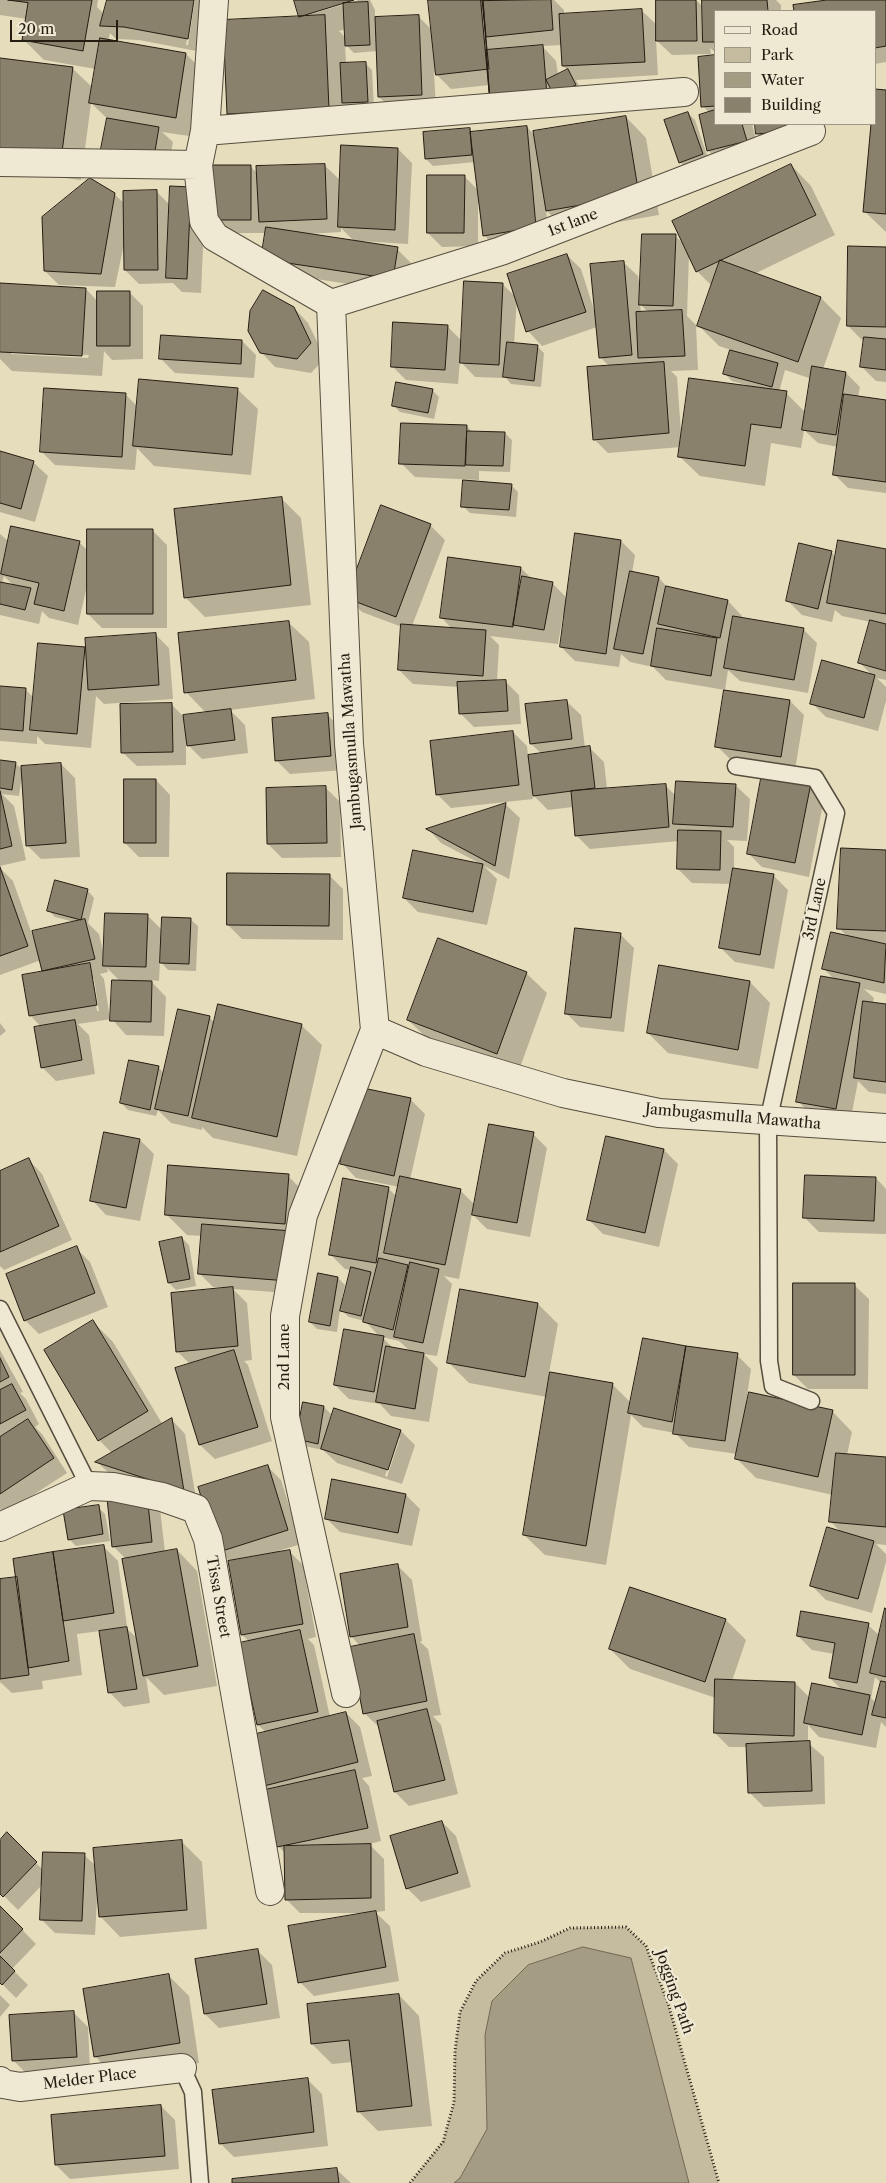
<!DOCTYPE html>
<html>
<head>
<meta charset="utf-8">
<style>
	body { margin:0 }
	#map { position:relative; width:886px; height:2183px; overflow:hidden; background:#e6ddbd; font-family:"Libre Caslon Text",serif }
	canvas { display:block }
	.legend { position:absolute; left:714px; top:10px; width:162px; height:115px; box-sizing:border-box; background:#efe9d4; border:1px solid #9e9786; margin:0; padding:6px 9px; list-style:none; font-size:15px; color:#251d12 }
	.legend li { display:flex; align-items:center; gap:10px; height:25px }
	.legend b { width:25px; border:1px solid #9e9786 }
	.scale { position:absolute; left:10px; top:20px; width:108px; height:22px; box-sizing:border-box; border:2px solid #251d12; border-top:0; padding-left:6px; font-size:15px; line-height:18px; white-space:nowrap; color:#251d12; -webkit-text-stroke:4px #efe9d4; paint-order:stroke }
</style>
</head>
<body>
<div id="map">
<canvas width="886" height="2183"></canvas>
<ul class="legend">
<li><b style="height:6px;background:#efe9d4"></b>Road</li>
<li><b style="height:14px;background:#c5bca0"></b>Park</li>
<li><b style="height:14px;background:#a49c83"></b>Water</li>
<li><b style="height:14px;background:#89816b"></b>Building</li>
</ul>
<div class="scale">20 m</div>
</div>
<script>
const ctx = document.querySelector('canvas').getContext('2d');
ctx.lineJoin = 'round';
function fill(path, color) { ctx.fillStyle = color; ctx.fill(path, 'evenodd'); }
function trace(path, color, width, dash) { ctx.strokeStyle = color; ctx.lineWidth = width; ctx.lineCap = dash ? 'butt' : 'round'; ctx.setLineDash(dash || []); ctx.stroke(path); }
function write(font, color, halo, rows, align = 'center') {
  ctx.font = font + ' "Libre Caslon Text",serif'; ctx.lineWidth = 4.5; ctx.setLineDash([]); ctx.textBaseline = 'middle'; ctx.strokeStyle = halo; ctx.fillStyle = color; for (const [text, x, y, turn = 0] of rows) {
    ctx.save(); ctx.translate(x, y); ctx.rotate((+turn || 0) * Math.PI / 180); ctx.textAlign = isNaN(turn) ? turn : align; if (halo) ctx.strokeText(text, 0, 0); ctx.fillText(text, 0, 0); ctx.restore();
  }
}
const green = new Path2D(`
	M626 1927 646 1946 668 2003 719 2183H410L443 2141 454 2102 455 2051 460 2012 476 1981 505 1953 540 1942 570 1928Z`);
const water = new Path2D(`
	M583 1947 631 1958 689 2183H454L460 2178 487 2129 485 2035 492 2001 528 1965Z`);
const shadow = new Path2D(`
	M0 0H98L97 7 105 15 108 0H193L186 45H188L195 0H210L202 52 139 40 116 39 110 33 108 41 186 54 206 74 196 137 162 132 173 142 167 176 91 103 81 180 0 170V59L72 68 93 88 96 69 44 60 23 39 27 19 0 15Z
	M295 0H350L311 12V14L359 0H370L375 10V18L418 16 432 30 429 0H554L564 10V15L641 10 658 26V0H696L703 7V0H776L781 5V11H715V52L710 48 711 54 672 55 656 40 658 75 576 80 582 92 560 102 490 85 451 89 434 72 436 109 394 111 379 97 377 51 354 53 345 44 346 64 365 63 372 70 374 109 249 134 229 114 300 18ZM346 29V38L339 31ZM562 45 563 66 568 70 558 75 556 61 542 46Z
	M836 0H886V62L875 64V11H795L794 6Z
	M715 57V124H752L760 155 722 165 708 150 710 113 703 106Z
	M875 90 886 91V232L864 211 872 124H875Z
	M688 113 695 120 709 161 687 169 680 162Z
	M626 117 646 138 659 215 567 231 546 210 549 241 498 250 484 235 478 200V246L442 247 428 233 464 176 479 191 475 162 433 166 426 159 469 129 473 133 527 127 535 136Z
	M756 124H818L819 144 771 147 757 133Z
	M398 149 412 163 408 244 360 241V243L397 249 411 263 407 293 277 273 267 233H225L211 219 251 167 258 174 324 165 339 179V188H341ZM341 228 355 242 308 234 341 232Z
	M791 165 811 186 835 235 754 274 821 298 841 318 823 369 846 373 860 387 858 397 886 401V493L848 488 834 474 838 447 818 443 804 430 801 448 771 443 765 486 700 476 679 456 681 447 608 453 594 439 610 367 600 357 597 327 542 346 528 331 567 255 581 269 594 310 623 262 638 276 641 293 675 236 685 245ZM689 254 697 271 712 286 699 326 719 346 731 350 725 374 732 381 750 386 681 433 677 377 671 371 698 370 696 325 687 316ZM640 304 649 313H641ZM785 370 812 379 806 413 786 393 779 392Z
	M156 191 171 206 205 202 201 293 182 292 173 283 139 284 125 270V239L115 287 59 285 45 271 114 194 124 203Z
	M886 248V382L876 381 862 367 864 342 848 326Z
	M502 284 517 298 514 344 537 346 544 353 541 387 511 384 506 378 475 377 460 361 458 384 406 380 392 366 447 326 462 341Z
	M0 285 86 289 98 302 129 292 143 306V359L112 360 104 351 102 376 12 371 0 359ZM11 351 89 355 88 358 11 354Z
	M294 308 308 323 325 358 311 373 275 367 261 352Z
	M242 341 256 355 254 378 175 373 161 359Z
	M237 389 258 409 251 475 154 466 137 448 135 470 55 465 41 451 125 394 138 407Z
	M432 390 439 397 434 419 400 412 393 405Z
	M467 426 472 432 505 433 512 440 510 472 479 471V480L415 477 401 463Z
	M0 453 33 462 48 476 35 522 0 512Z
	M511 485 518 492 516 517 470 513 463 506Z
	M281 498 301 518 311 605 205 617 185 597Z
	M382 507 431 526 445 540 412 626 452 629 441 617 521 568 532 579 552 583 567 598 621 541 635 555 632 573 659 578 668 588 728 601 742 616 741 618 803 629 817 643 808 693 740 681 728 670 725 690 666 680 653 667 630 662 621 654 619 667 575 661 561 647 565 615H563L558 644 490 636 499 645 497 681H505L519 695 521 724 474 727 460 713 459 687 413 684 399 670 402 627 362 612 348 598Z
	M153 531 167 545V628H102L88 614 87 586 78 625 49 618 42 611 39 624 0 615V534L9 542H79L88 551ZM4 576 14 586 2 584Z
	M886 550V680L877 678 886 687V701L878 731 826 717 812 703 872 675 860 663 871 622 842 616 835 610 832 622 802 615 788 601 831 552 836 557Z
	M288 622 309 642 315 699 230 710 245 725 248 753 202 759 186 743V765L137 766 122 752 171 704 184 717 207 714 186 692Z
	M155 634 169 648 173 699 104 704 96 696 91 748 45 744 37 736V744L0 741V687L25 689 34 698 39 644 87 648Z
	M566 701 581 715 585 748H590L604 762 607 789 665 785 676 796 735 785 750 799 747 841 727 840 734 847V869L774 876 788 890 774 969 735 962 721 948 732 884 692 883 678 869 679 841 590 849 576 835 573 807 548 810 532 794 533 799 451 808 437 794 513 732 527 746 528 756 542 754 531 744Z
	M790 701 804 715 795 770 731 760 717 746Z
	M327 714 341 729 344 770 290 774 276 760Z
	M0 761 15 763 23 770 61 764 75 778 80 857 41 859 27 845 22 775 19 796 2 794 14 806 26 860 0 866Z
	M811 779 825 793 809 877 762 867 748 853Z
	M156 780 170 795 169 857H139L125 843Z
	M326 788 340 802 341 857 282 858 268 844Z
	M506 805 520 818 509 879 484 866 497 879 487 925 418 912 404 898 481 864 441 843 428 829Z
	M886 851V944L883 945 886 946V994L864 989 874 998 873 1003 886 1005V1094L869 1092 858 1081 850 1123 812 1116 798 1101 834 979 824 969 848 937 839 928Z
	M0 868 13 881 34 940 74 922 55 917 48 910 88 891 94 898 88 923 99 934 104 955 147 915 163 931 191 920 198 926 196 971 168 970 160 961 159 981 150 980 166 997 164 1036 126 1035 112 1019 78 1024 89 1035 95 1074 56 1081 42 1067 41 1027 30 1015 43 972 41 960 0 975ZM107 968 121 982 110 1019 104 979 100 974 108 972ZM92 979H94L99 1011H97Z
	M329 875 343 889V940L242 939 228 925Z
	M620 934 634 948 624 1032 580 1027 566 1013Z
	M660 966 750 982 770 1003 758 1069 668 1053 648 1033Z
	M526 973 547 993 518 1073 429 1040 408 1020Z
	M209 1017 215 1023 301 1025 322 1045 297 1156 213 1138 202 1127V1130L171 1123 158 1110 156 1116 128 1110 121 1103 158 1067 165 1074Z
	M0 1023 6 1031 0 1036Z
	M411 1100 425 1114 410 1180 460 1190 475 1205 533 1134 547 1148 530 1237 487 1229 472 1214 459 1279 444 1276 452 1284 437 1356 424 1354 438 1368 429 1422 391 1416 380 1404 349 1399 335 1385 380 1337 365 1321 349 1317 340 1309 337 1332 317 1329 310 1322 338 1278 345 1285 342 1298 344 1299 351 1270 345 1269 331 1255 388 1188 397 1197 399 1187 356 1178 342 1163ZM382 1337 399 1341 410 1351 394 1349Z
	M607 1137 664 1150 678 1164 659 1247 603 1234 589 1220Z
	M140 1140 154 1154 140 1221 106 1215 92 1200Z
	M28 1159 42 1174 72 1240 4 1270 0 1266V1172Z
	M288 1176 308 1196 301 1294 233 1289 247 1303 252 1360 244 1361 248 1365 272 1441 215 1459 200 1445 177 1369 191 1365 177 1351 223 1288 213 1287 199 1273 202 1236 187 1235 166 1214Z
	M876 1178 886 1189V1234L819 1232 805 1218Z
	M182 1238 189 1245 196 1286 176 1290 169 1283Z
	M76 1248 90 1262 108 1307 39 1334 25 1320Z
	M854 1285 869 1299 868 1389H808L794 1375Z
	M538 1304 558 1324 549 1373 612 1384 631 1403 644 1339 737 1355 751 1369 746 1403 832 1411 852 1432 847 1455 886 1459V1545L876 1544 886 1554V1562L872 1613 826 1600 811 1585 841 1532 831 1522 833 1495 756 1478 736 1458 737 1454 689 1447 675 1433 643 1427 631 1415 606 1565 545 1555 524 1535 547 1397 469 1383 449 1363Z
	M93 1322 113 1342 163 1425 172 1420 185 1434 197 1504 111 1475 97 1462 112 1453 99 1440 46 1350Z
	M0 1350 23 1392 20 1393 26 1399 39 1424 35 1427 42 1434 67 1473 4 1514 0 1509Z
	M324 1407 331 1414 329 1423 401 1431 415 1445 402 1484 337 1463 323 1450 304 1446 297 1439ZM397 1438H400L387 1477 385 1476Z
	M267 1466 281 1480 301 1544 278 1551H289L303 1565 316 1637 308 1639 314 1645 330 1717 346 1713 360 1727 372 1776 362 1778 369 1786 381 1841 369 1844 384 1859 385 1911 375 1912 390 1926 399 1981 314 1996 300 1982 368 1913H300L286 1899 285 1853 278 1846 267 1791 262 1786 267 1733 258 1725 250 1642 242 1635 229 1561 220 1551Z
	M406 1495 420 1509 412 1546 340 1532 326 1518Z
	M108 1499 160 1509 165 1552 177 1550 197 1571 217 1686 164 1695 146 1677 150 1703 124 1707 110 1693 100 1631 77 1634 82 1675 42 1681 43 1689 12 1693 0 1682V1580L17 1578 104 1547 118 1561 127 1626 125 1627 138 1639 126 1559 113 1546Z
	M98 1507 105 1514 110 1541 76 1546 69 1539Z
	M398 1566 412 1580 422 1641 420 1642 428 1649 441 1715 433 1716 441 1725 458 1794 409 1806 395 1792 379 1727 364 1713 360 1646 351 1636Z
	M631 1589 726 1620 746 1640 732 1681 795 1683 810 1698 843 1691 830 1678 834 1654 812 1650 798 1636 868 1625 880 1636 886 1610V1727L881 1722 876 1748 819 1737 808 1725V1743L824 1757 825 1804 764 1807 750 1793 748 1747H729L715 1733 716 1698 630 1669 610 1649ZM875 1677 881 1683 876 1703 871 1698Z
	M442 1822 456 1836 471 1887 421 1902 407 1888Z
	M7 1834 43 1870 84 1855 96 1866 181 1841 202 1862 207 1929 120 1937 100 1916 97 1900 95 1935 55 1933 41 1919 43 1884 18 1910 0 1892V1841Z
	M0 1907 36 1944 12 1969 28 1985 16 1998 0 1982Z
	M258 1951 272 1965 280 2018 219 2028 205 2014Z
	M169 1976 189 1996 199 2063 115 2077 95 2056Z
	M0 1995 10 2005 0 2017Z
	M399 1995 419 2016 432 2126 378 2131 358 2111 353 2062 332 2064 312 2044Z
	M74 2013 88 2027 90 2070 27 2074 13 2060Z
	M308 2080 322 2094 328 2146 234 2157 220 2143Z
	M161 2106 175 2120 179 2169 70 2179 56 2165Z
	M337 2170 351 2183H233Z`);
const building = new Path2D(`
	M8 0H92L83 51 22 40 28 3Z
	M107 0H194L188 39 124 27 100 26Z
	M294 0H354L299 17Z
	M428 0H482L489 69 436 75Z
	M481 0H483L490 102Z
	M551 0 553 30 486 37 483 1Z
	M656 0H696L697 41H656Z
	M702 0H767L768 11H715V42H703Z
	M827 0H886V46L875 48V11H794L793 5Z
	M368 2 370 45 345 46 343 3Z
	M642 9 645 62 562 66 559 14Z
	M325 15 329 109 227 114 223 20Z
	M419 15 422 95 378 97 375 17Z
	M100 38 186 53 176 118 89 103Z
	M543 45 547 96 490 102 486 50Z
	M715 55V106L701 107 698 57Z
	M0 58 73 67 61 160 0 153Z
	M366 62 368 102 342 103 340 63Z
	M568 69 576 85 554 95 546 80Z
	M875 89 886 90V214L863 212 871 124H875Z
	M715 110V124H742L747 141 707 151 699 115Z
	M688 112 703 154 679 163 664 120Z
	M626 116 639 195 546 211 533 131Z
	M107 118 159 127 153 163 100 154Z
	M755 124H805L806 130 756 134Z
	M527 126 536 227 483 236 470 132Z
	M470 128 472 155 425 159 423 132Z
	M341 145 398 148 395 230 338 227Z
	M325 164 327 219 259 222 256 166Z
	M791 164 816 215 696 272 672 221Z
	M210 165H251V220H210Z
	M427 175H465L464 233H427Z
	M90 178 115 193 101 274 44 271 42 217Z
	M170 186 191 187 187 279 166 278Z
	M157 190 158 270H124L123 191Z
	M266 227 398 247 393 279 261 259Z
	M642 234H676L673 306 639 305Z
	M848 246 886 247V327L847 326Z
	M567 254 586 312 526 332 507 274Z
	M720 260 821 297 798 362 697 326Z
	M624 261 632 355 599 358 590 264Z
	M464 281 503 283 499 365 460 363Z
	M0 283 86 288 82 356 0 352Z
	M263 290 294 307 311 343 297 359 260 353 248 331 250 311Z
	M97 291H130V346H97Z
	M682 310 685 356 638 358 636 312Z
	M393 322 448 325 445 370 391 367Z
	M161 335 242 340 241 364 159 359Z
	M864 337 886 339V370L860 367Z
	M507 342 538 345 534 381 503 377Z
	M730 350 778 363 772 387 723 374Z
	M664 362 669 433 593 440 587 367Z
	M812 366 846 372 836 435 802 430Z
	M689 378 787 391 781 428 751 424 745 466 678 457Z
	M139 379 238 388 232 455 133 446Z
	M396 382 433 389 428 413 392 406Z
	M44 388 126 393 122 457 40 452Z
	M844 394 886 400V482L833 475Z
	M401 423 467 425 465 466 399 464Z
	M467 431 505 432 503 466 466 465Z
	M0 451 34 461 21 509 0 503Z
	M463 480 512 484 509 510 461 507Z
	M282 497 291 585 184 598 174 509Z
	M381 505 431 524 396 617 346 598Z
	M11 526 80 541 64 611 34 604 39 583 1 574Z
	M87 529H153V614H87Z
	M575 533 621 540 606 654 560 647Z
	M838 540 886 549V614L827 603Z
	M799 543 832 551 818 609 786 601Z
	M448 557 521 567 513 627 440 618Z
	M630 571 659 577 643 654 614 649Z
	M522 576 553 582 544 630 513 625Z
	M0 582 31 588 25 610 0 604Z
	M666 586 728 600 720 638 658 624Z
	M733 616 804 628 794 680 724 668Z
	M870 620 886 624V671L858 663Z
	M289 621 296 680 184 693 178 633Z
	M401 624 486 630 483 676 398 670Z
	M657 628 717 638 711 676 651 666Z
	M156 633 159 685 88 690 85 638Z
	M38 643 85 647 77 734 30 730Z
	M822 660 875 675 864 718 810 704Z
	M506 680 508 711 459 714 457 682Z
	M0 686 26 688 23 731 0 729Z
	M724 690 790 700 781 757 715 747Z
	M567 700 572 739 530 744 525 704Z
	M172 703 173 752 121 753 120 704Z
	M231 709 235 740 187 746 183 715Z
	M328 713 331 756 275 761 272 718Z
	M513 731 519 785 436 795 430 741Z
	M590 746 595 788 533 796 528 755Z
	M0 760 16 762 12 790 0 788Z
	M61 763 66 843 26 846 21 766Z
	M763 768 812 778 795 863 747 854Z
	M124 779H156V843H124Z
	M676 781 736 784 733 827 673 824Z
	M666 784 669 827 575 836 571 791Z
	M326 786 327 843 267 844 266 788Z
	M0 791 12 846 0 849Z
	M506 803 495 866 426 829Z
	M678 830 721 831 720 870 677 869Z
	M841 848 886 850V931L837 929Z
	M413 850 483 864 473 912 403 898Z
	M0 867 28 946 0 956Z
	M733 868 774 874 760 955 719 948Z
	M227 873 330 874 329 926 227 925Z
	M55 880 88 889 81 920 47 911Z
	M105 913 148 914 146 967 103 966Z
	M162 917 191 918 189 964 160 963Z
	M85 919 95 959 42 971 32 931Z
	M575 928 621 933 611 1018 565 1014Z
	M831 932 886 944 884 983 822 969Z
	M438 938 527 972 497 1054 407 1020Z
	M90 963 97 1005 29 1016 22 975Z
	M659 965 750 981 738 1050 647 1033Z
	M821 976 860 983 836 1109 796 1102Z
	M112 980 152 981 151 1022 110 1021Z
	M863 1001 886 1004V1082L854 1078Z
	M218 1004 302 1024 277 1137 192 1118Z
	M178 1009 210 1016 188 1116 155 1109Z
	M75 1020 82 1060 41 1068 34 1027Z
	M129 1060 159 1066 150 1110 120 1103Z
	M358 1087 411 1098 394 1176 340 1164Z
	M489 1124 534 1132 517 1223 472 1215Z
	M104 1132 140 1139 126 1208 90 1201Z
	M606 1136 664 1149 645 1233 587 1220Z
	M29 1158 59 1226 0 1252V1171Z
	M168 1165 289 1174 285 1224 165 1215Z
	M805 1175 876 1177 874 1221 803 1218Z
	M400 1176 461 1189 445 1265 384 1253Z
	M343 1178 389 1187 376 1263 329 1255Z
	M202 1224 292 1231 288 1281 198 1274Z
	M182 1237 190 1279 168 1283 159 1242Z
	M77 1246 95 1293 24 1321 6 1274Z
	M379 1258 408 1265 393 1330 363 1322Z
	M410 1262 439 1269 423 1343 394 1337Z
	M351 1267 371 1272 361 1316 340 1311Z
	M318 1273 338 1277 330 1326 309 1322Z
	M793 1283H855V1375H793Z
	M233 1287 238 1346 176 1352 171 1293Z
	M460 1289 538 1303 525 1377 447 1363Z
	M93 1320 148 1411 98 1441 44 1350Z
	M344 1329 384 1336 374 1392 334 1385Z
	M643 1338 686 1346 672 1422 628 1413Z
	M386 1346 424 1353 415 1409 376 1402Z
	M686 1346 738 1353 725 1441 673 1434Z
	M234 1350 258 1427 199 1445 175 1368Z
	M0 1358 9 1377 0 1382Z
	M550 1372 613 1383 586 1546 523 1535Z
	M12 1384 26 1410 0 1424V1390Z
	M749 1392 833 1410 818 1477 735 1459Z
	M303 1402 324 1406 318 1444 296 1439Z
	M334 1408 401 1430 388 1470 321 1449Z
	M172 1418 184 1491 95 1462Z
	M28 1419 54 1458 0 1494V1437Z
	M836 1453 886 1457V1527L829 1522Z
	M268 1465 288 1530 219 1552 198 1487Z
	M332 1479 406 1494 398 1533 325 1519Z
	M147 1494 152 1542 112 1547 107 1498Z
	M99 1505 103 1534 68 1540 63 1510Z
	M827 1527 874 1541 858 1599 810 1586Z
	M104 1545 114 1613 63 1621 53 1552Z
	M177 1549 198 1666 143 1676 122 1559Z
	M290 1550 303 1624 241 1635 228 1561Z
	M53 1552 69 1661 28 1668 13 1559Z
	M398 1564 408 1627 350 1637 340 1574Z
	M17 1577 29 1675 0 1679V1579Z
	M630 1587 726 1619 705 1682 609 1649Z
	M885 1608 886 1609V1677L870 1673Z
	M801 1611 869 1623 857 1683 829 1678 835 1643 797 1636Z
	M127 1627 137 1689 108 1693 99 1631Z
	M300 1630 318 1712 257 1725 239 1643Z
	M414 1634 427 1701 363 1714 350 1647Z
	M715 1679 795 1682 794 1736 714 1733Z
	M881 1681 886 1682V1718L872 1715Z
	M812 1683 870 1695 862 1735 804 1723Z
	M427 1709 445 1780 394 1792 377 1721Z
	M346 1712 358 1762 260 1787 248 1736Z
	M810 1741 812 1791 748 1793 746 1744Z
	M355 1770 368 1828 277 1847 265 1790Z
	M442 1821 458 1873 406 1889 390 1836Z
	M7 1832 37 1862 3 1897 0 1894V1840Z
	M182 1840 187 1910 99 1917 93 1848Z
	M371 1844V1898L285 1900 284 1846Z
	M43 1852 85 1853 82 1921 40 1920Z
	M0 1906 23 1929 0 1953Z
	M376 1911 386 1967 298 1983 288 1926Z
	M258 1949 267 2004 204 2014 195 1959Z
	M0 1956 15 1971 2 1985 0 1983Z
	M169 1974 180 2043 94 2057 83 1989Z
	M399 1994 412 2106 357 2112 349 2040 311 2044 307 2004Z
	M74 2011 77 2057 12 2061 9 2015Z
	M308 2078 314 2132 219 2144 212 2090Z
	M161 2105 165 2156 55 2165 51 2115Z
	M337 2168 339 2183H232V2179Z`);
const path = new Path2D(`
	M410 2183 443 2142 454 2102 455 2051 460 2012 476 1981 505 1953 540 1942 570 1928 626 1927 646 1946 668 2003 719 2183`);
const service = new Path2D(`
	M736 766 815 778 836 813 768 1122 769 1361 773 1386 811 1401
	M0 1309 89 1486
	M182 2068 193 2092 200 2183`);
const minor = new Path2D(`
	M214 0 205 131 198 165 204 221 215 237 331 304 349 744 375 1030 426 1052 563 1093 659 1113 886 1128
	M205 131 684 92
	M0 162 198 165
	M331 304 501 251 811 131
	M0 1527 89 1486 113 1487 162 1497 196 1509 208 1539 270 1891
	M346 1693 285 1417V1316L303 1215 375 1030
	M0 2081 3 2084 20 2087 182 2068`);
const streetNames = [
	["1st lane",573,223,-21],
	["Jambugasmulla Mawatha",351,741,-94],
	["3rd Lane",815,909,-78],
	["Jambugasmulla Mawatha",733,1117,5],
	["2nd Lane",285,1357,-90],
	["Tissa Street",218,1597,80],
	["Jogging Path",674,1992,71],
	["Melder Place",90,2079,-7]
];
fill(green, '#c5bca0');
fill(water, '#a49c83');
trace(water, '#716956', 1);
fill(shadow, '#0003');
fill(building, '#89816b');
trace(building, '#251d12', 1);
trace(service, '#554d3d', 19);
trace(minor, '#554d3d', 30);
trace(path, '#251d12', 3, [1, 2.5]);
trace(service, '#efe9d4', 16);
trace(minor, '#efe9d4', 28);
write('15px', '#251d12', '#efe9d4', streetNames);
</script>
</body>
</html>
